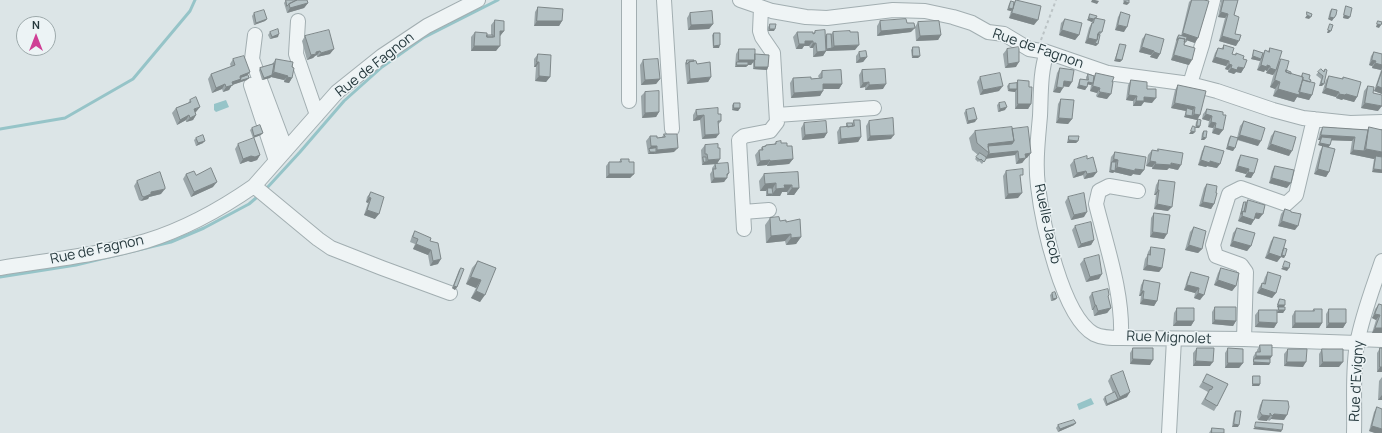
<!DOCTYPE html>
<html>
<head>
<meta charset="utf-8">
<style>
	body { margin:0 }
	#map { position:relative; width:1382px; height:433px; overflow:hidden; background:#dce5e7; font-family:Manrope,sans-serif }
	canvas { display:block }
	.north { position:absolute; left:16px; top:16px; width:40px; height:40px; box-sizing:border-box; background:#ecf3f5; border:1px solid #9da9ab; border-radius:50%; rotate:0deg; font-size:11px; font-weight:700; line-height:16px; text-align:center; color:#26393d }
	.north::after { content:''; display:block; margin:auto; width:14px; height:18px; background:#cf3e95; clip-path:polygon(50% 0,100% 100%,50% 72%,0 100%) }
</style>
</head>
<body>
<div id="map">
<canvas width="1382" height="433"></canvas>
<div class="north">N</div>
</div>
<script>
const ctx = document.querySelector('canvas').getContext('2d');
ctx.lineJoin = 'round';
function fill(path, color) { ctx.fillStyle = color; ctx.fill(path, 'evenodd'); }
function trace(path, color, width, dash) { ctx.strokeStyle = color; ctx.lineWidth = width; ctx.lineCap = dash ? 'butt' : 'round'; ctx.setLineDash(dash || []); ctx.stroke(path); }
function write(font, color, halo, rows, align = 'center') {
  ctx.font = font + ' Manrope,sans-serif'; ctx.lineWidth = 3; ctx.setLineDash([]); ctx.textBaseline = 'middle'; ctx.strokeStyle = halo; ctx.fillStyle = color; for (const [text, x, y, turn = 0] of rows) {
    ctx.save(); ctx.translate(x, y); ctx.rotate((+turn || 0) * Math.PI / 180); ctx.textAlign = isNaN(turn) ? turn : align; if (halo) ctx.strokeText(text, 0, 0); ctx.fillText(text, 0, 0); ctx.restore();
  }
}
const water = new Path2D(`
	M226 100 229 107 216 112 214 110V104Z
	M1091 398 1094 404 1079 410 1077 404Z`);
const stream = new Path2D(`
	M0 129 65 118 133 79 190 11 195 0
	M266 189 300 152 344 101 382 67 423 38 498 0
	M0 277 76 265 171 242 204 228 249 204 256 198`);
const path = new Path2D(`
	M1041 40 1056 0`);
const minor = new Path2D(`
	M629 0V101
	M664 0 672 129
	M740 0 772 11 806 17 827 18 893 10 925 11 953 17 972 23 988 32 1004 34 1029 49 1047 52 1108 73 1190 84 1217 91 1273 110 1303 118 1350 123 1382 122
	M298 21 296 54 317 115
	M255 35 252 59 286 150
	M1047 52C1040 72 1041 95 1040 116 1038 139 1035 163 1038 186 1042 221 1062 316 1094 334 1102 338 1111 338 1121 338
	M1190 84 1202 45 1213 0
	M251 85 276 161
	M777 115 874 108
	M254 186 318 239 331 248 382 268 450 293
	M1138 191 1109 186 1099 191 1096 204C1107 248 1123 293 1121 338L1244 339 1357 343
	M743 212 769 210
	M744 229 739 140 744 136 770 131 777 122 773 53 762 37 760 31 761 8
	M0 268C49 260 99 255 146 241 185 229 221 209 254 186L337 92 382 56 427 26 478 0
	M1244 339 1246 272 1241 265 1216 256 1213 245 1229 194 1241 188 1286 204 1296 195 1314 119
	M1358 339 1382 340
	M1169 433 1174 339
	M1354 433C1355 404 1352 373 1357 344 1362 316 1373 288 1382 261`);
const wall = new Path2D(`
	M286 0 308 3 304 8 287 13 284 3Z
	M1016 0 1034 25 1009 18 1011 11 1007 10 1009 4 1011 1 1014 2Z
	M1191 0H1204L1195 43 1186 40 1184 45 1189 65 1171 60 1177 37 1179 35 1181 36 1189 2Z
	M1220 0H1238L1234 15 1235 34 1236 46 1219 41 1225 18 1218 17 1221 2H1220Z
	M1346 6 1350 17 1348 19 1343 18 1345 9Z
	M538 7 562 21 559 26H534L535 12Z
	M1332 9V21L1328 19 1330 11Z
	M1121 12 1124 32 1115 30 1118 17Z
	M254 13 267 19 265 21 254 25 252 16Z
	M690 13 713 24 709 29 688 30 687 18Z
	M1090 14 1096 18 1102 32 1100 35 1096 46 1085 43 1089 28 1092 22 1087 20Z
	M1065 19 1079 35 1075 40 1059 35 1061 23Z
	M495 20 504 31 500 36 496 51H471V37L475 32 487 35H491V25Z
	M880 21 907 23 911 32 877 36V26Z
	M918 22 941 35 938 40 916 41 915 27Z
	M770 24 774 31H768V27Z
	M815 31 825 36 827 34H831L833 32 855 50 826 51 823 56 813 57V48H810L809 46H804L802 49H796L793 37 797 32 813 34Z
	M270 32 278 37 270 39 268 35Z
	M714 33 719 48H713L712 35Z
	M1146 34 1160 54 1157 59 1150 57 1151 55 1139 52 1142 39Z
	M305 36 330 54 317 57V55L315 56 313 58 307 60 302 41Z
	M1120 44 1122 60 1120 62 1114 61 1119 47Z
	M1224 45 1232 54 1235 55 1236 53 1243 58 1244 68 1241 73 1236 72 1234 74 1228 72V70L1225 69 1226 66 1212 62 1215 53 1218 48 1221 49Z
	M913 47 920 56 918 58H912L911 50Z
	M1270 48 1278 63 1281 59 1286 70 1291 74 1301 76 1303 73 1309 79 1310 82 1312 95 1309 100 1297 97 1294 102 1273 96 1275 89 1270 87 1274 73 1273 75 1266 73 1267 71 1265 70 1264 72 1257 70 1260 61 1251 59 1254 50 1263 53 1265 50 1268 51Z
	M739 49 755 55 768 67 767 70 753 69V62L751 65H748L746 67H735L736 54Z
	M1007 49 1016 67 1005 68 1003 54Z
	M859 52 867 57 863 62 856 63V56Z
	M1374 52 1382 54V94L1374 91 1381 70 1372 68V66L1369 65 1371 56Z
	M538 54 550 77 546 82 535 81 536 67H534V59Z
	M233 59 248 75 247 80 232 85 229 90 223 92 222 89 212 93 208 79 211 74 231 67 230 64Z
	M276 59 292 67V78L289 83 284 82V80L271 77 270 78 262 80 259 70 260 68 272 64Z
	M643 60 660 79 656 84 641 85 640 65Z
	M687 60 694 61 697 64 711 77 708 82 687 84 685 63Z
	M1060 68 1069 87 1063 86 1060 93 1053 92 1057 73Z
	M1321 69 1323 71 1325 69 1322 86H1319L1321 79 1316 75Z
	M862 70 883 89 865 90V87L860 88 859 75Z
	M822 71 842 84 839 89H823L820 96 791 98 790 83 793 78 811 79 819 78 818 76Z
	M1096 73 1107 99 1097 97 1096 96 1097 93 1090 91 1091 85 1087 84V87L1085 90 1077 88 1079 81 1080 79 1086 80V77L1088 74 1094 76Z
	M1329 76 1342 79 1343 77 1357 97 1354 102 1343 99 1342 100 1336 98V97L1322 93 1326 80Z
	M980 77 999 91 980 95 977 82Z
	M1018 80 1029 87 1031 104 1028 109H1015V92L1008 91 1007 86 1009 84 1017 83Z
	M1131 80 1147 89 1152 103 1144 102 1141 106H1133V101L1126 100 1128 85Z
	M1178 85 1200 115 1197 120 1184 117 1186 111 1171 108 1175 90Z
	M1368 86 1373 93 1378 111 1361 108 1364 91Z
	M645 92 659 112 656 117 642 118 641 96Z
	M1061 99 1072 119 1068 124 1056 123 1058 104Z
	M190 100 196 112H195L196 115 193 120 186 122V120L177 125 172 113 176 108 188 103Z
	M734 103 740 108 738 111 732 110V105Z
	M999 103 1005 110 998 112 997 105Z
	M1207 109 1223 130 1219 135 1212 133 1213 128 1208 127 1209 121 1202 119 1203 114Z
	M696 110 719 114 721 121 718 125 716 138 702 139 700 120 693 121V115Z
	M966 110 975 122 967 124 964 113Z
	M1198 119 1200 126 1199 128H1195L1196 122Z
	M854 120 861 137 858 142 838 144 837 132 840 127H846V125L847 123H852Z
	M869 121 891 139 867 141 866 126Z
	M1244 121 1258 146 1237 140 1233 151 1226 149 1229 138 1231 136 1237 138 1240 126Z
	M804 123 827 133 824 138 802 140 801 128Z
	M1323 127 1368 130 1369 127 1382 173 1372 172 1374 159 1350 154 1352 141 1331 140 1330 145 1328 148 1329 172 1326 177 1314 174 1320 151 1323 146 1318 145 1320 140H1318L1320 132Z
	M252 128 261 135 253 138 250 130Z
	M1012 129 1027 158H1026L1022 163 1016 164 1015 155 986 158 982 164 979 161 978 162 975 159 978 155 972 150 969 138 975 131Z
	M1204 131 1206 138 1204 140H1201L1202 133Z
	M1275 131 1289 156 1267 149 1271 136Z
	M664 134 674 152 648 154 646 141 650 136 657 138 662 137Z
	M1069 136 1078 141 1076 143H1067L1068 138Z
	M196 138 203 143 196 146 194 140Z
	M776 142 781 143 787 146 793 159 789 164 767 166V165L757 166 755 155 759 150H760L762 147 766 145 774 144Z
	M238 144 260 155 257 160 251 162 248 161 240 164 235 149Z
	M705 145 717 163 727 176 724 182 711 183 710 174 712 171V168L715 164 702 165 701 150Z
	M1205 146 1217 168 1207 166 1206 167 1198 165 1202 151Z
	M1158 149 1178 170 1169 168 1167 170 1152 169V167L1146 166 1148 155 1152 150 1157 151Z
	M1115 152 1144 170 1140 175 1133 174 1131 176 1114 172 1113 173 1109 172 1111 157Z
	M1241 155 1254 173 1251 178 1245 177 1246 174 1235 171 1238 160Z
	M621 159 634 174 630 178H606V166L609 162H619Z
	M1087 159 1097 172 1093 177 1084 179 1083 175 1073 178 1070 165 1074 160Z
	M1275 166 1287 188 1269 183 1272 171Z
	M1006 171 1021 178 1018 198 1005 199 1003 176Z
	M186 174 196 175 213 187 191 197 183 179Z
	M764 174 799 188 794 195H787V192H782L780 196H766V191H760L759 181Z
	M1159 180 1168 211 1154 209 1156 195H1154L1156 185Z
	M137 181 161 194 149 197 148 199 141 201 139 200 134 186Z
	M1207 184 1216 193 1214 204 1211 209 1199 206 1204 188Z
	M371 192 375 219 364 215 368 203 366 202 367 197Z
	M1068 197 1084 217 1071 220 1065 202Z
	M1248 200 1259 219 1255 218 1251 225 1238 221 1243 204 1244 202H1246Z
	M1285 209 1291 212 1295 230 1278 226 1281 214Z
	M1154 213 1164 239 1150 237 1151 218Z
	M770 218 780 221 786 222 801 237 796 244 786 245 785 241 766 243 765 225Z
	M1075 226 1094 240 1091 245 1078 248 1072 230Z
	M1194 227 1202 249 1198 253 1185 250 1190 232Z
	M1237 228 1251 246 1247 251 1230 246 1233 233Z
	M415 231 430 241 438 264 430 266 428 255 413 249 415 244 410 242 412 236Z
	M1274 237 1284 248 1285 256 1284 258 1281 257 1277 262 1265 258 1271 241Z
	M1151 247 1162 268 1159 272 1143 270 1145 259 1147 256 1148 252Z
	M1084 259 1099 279 1086 282 1080 264Z
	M478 261 496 268 480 302 471 298 476 288 466 284 472 268Z
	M461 268 457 287 455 290 452 288 459 270Z
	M1221 268 1236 286 1232 291 1214 285 1218 273Z
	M1191 272 1209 277 1200 300 1194 298 1195 293 1184 290 1188 277Z
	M1268 272 1276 293 1272 298 1257 293 1259 288 1262 283H1263L1265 277Z
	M1144 280 1157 301 1154 306 1140 304 1141 296H1139L1141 285Z
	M1052 293 1057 298 1055 300 1051 301 1050 295Z
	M1092 293 1109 295 1108 297 1111 308 1107 313 1094 316 1093 310H1092L1089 297Z
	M1280 299 1284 307 1285 310 1283 313H1277V323L1274 328 1255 327V315L1259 310H1277L1278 308 1277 307 1278 302Z
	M1379 304 1382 305V333H1372L1376 320 1372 318 1375 309Z
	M1215 307 1236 321 1233 326 1212 324V312Z
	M1177 308 1194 321 1191 326H1173L1174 313Z
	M1314 309 1322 323 1319 328H1292V316L1295 311H1312Z
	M1329 309 1346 323 1343 328H1326V314Z
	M1260 345 1270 359V363L1269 365H1253V357L1256 352H1257V350Z
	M1133 348 1150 365 1130 364V353Z
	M1197 348 1210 366H1193V353Z
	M1228 348 1243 363 1239 368H1225V353Z
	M1380 348 1382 372H1377V353Z
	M1288 349 1303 367 1284 366V354Z
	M1322 349 1339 367H1319V354Z
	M1207 374 1228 384 1217 406 1214 411 1201 404 1208 392 1199 387 1204 379Z
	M1111 376 1127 397 1106 406 1103 399 1105 397 1113 393 1108 381Z
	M1253 376 1260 384 1259 386H1252V378Z
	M1382 377V400H1378L1379 381Z
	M1263 400 1284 420 1271 419 1269 421 1267 419V421L1258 420 1257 417 1260 405Z
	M1377 407 1382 433H1375L1369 431 1374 412Z
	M1236 411 1238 427H1232L1234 413Z
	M1058 425H1074L1058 432 1056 428Z
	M1212 428 1224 433H1209Z`);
const shadedWall = new Path2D(`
	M1092 0H1095L1099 1 1097 4 1091 2Z
	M1124 1 1129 3 1127 5 1123 4Z
	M308 3 304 8 287 13 290 8Z
	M1009 8 1013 9 1011 11 1007 10Z
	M1221 12 1228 14 1225 18 1218 17Z
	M1012 13 1038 20 1034 25 1009 18Z
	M1307 15 1311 17 1309 19 1305 18Z
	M1336 15 1332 21 1328 19 1330 17Z
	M1344 15 1350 17 1348 19 1343 18Z
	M1089 18 1094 19 1092 22 1087 20Z
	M267 19 265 21 254 25 256 23Z
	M537 21H562L559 26H534Z
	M713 24 709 29 688 30 691 25Z
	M1377 24 1381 25 1379 28 1376 27Z
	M1118 25 1127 27 1124 32 1115 30Z
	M915 28 911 32 877 36 881 31Z
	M770 29H775L774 31H768Z
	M1062 30 1079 35 1075 40 1059 35Z
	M1328 30 1331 31 1329 33H1327Z
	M500 31H504L500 36H497Z
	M1183 33 1198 38 1195 43 1180 38Z
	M279 34 278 37 270 39 272 37Z
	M941 35 938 40 916 41 920 36Z
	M1222 36 1239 41 1236 46 1219 41Z
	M1088 38 1097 40 1093 45 1085 43Z
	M805 41H813L809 46H804L802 49H796L799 44Z
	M813 43H816L813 48H810Z
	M1095 43 1098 44 1096 46 1093 45Z
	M720 45 719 48H713L714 46Z
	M859 45 855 50 826 51 827 49 832 48 834 46Z
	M474 46H500L496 51H471Z
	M1142 47 1154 51 1151 55 1139 52Z
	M334 49 330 54 317 57 321 53Z
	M320 51 317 55 315 56 313 58 307 60 311 55 316 52Z
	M826 51 823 56 813 57 817 52Z
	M1154 52 1160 54 1157 59 1150 57Z
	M1174 55 1192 60 1189 65 1171 60Z
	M913 56H920L918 58H912Z
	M1253 56 1261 59 1260 61 1251 59Z
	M867 57 863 62 856 63 860 58Z
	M1215 57 1229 61 1226 66 1212 62Z
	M1116 59 1122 60 1120 62 1114 61Z
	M739 60H755L751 65H748L746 67H735L737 65V62L735 65Z
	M1372 60 1376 61 1372 66 1369 65Z
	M537 62H539L536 67H534Z
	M1019 62 1016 67 1005 68 1008 64Z
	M1375 63 1382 65V68L1381 70 1372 68Z
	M1229 64 1232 65 1228 70 1225 69Z
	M1261 65H1267L1270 66 1267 71 1265 70 1264 72 1257 70Z
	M755 67H768L767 70 753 69Z
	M1238 67 1244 68 1241 73 1236 72 1234 74 1228 72 1231 68Z
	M1270 68 1276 70 1273 75 1266 73Z
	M250 72 246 77 249 78 247 80 232 85 229 90 223 92 226 87 240 76Z
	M274 72 288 76 284 80 271 77 270 78 262 80 264 78 271 75Z
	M539 76 550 77 546 82 535 81Z
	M287 77 292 78 289 83 284 82Z
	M711 77 708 82 687 84 690 79Z
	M660 79 656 84 641 85 645 80Z
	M1275 80 1280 82 1275 89 1270 87Z
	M1064 81 1072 82 1069 87 1061 86Z
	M869 82 865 87 860 88 863 83Z
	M1088 82 1093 83 1091 85 1086 84Z
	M1321 83 1324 84 1322 86H1319Z
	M225 84 222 89 212 93 216 88Z
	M823 84H842L839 89H820Z
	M886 84 883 89 865 90 869 85Z
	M1079 85 1087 87 1085 90 1077 88Z
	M1003 86 999 91 980 95 983 90Z
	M1093 86 1100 88 1097 93 1090 91Z
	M1377 86 1382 88V94L1374 91Z
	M1057 87 1063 88 1060 93 1053 92Z
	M1326 88 1339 92 1336 97 1322 93Z
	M1009 89H1017L1015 92 1008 91Z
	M1278 89 1298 92 1312 95 1309 100 1297 97 1294 102 1273 96Z
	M823 91 820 96 791 98 794 93Z
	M1100 92 1111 94 1107 99 1097 97Z
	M1339 94H1346L1357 97 1354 102 1343 99 1342 100 1336 98Z
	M1129 95 1137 96 1133 101 1126 100Z
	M1144 97 1156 98 1152 103 1144 102 1141 106H1133L1136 101Z
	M1175 103 1195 107 1192 112 1187 108 1186 111 1171 108Z
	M1365 103 1382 106 1378 111 1361 108Z
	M1018 104H1031L1028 109H1015Z
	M200 107 196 112 190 114 194 109Z
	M1007 107 1005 110 998 112 1000 109Z
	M734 108H740L738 111 732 110Z
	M659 112 656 117 642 118 645 113Z
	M1194 114 1200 115 1197 120 1184 117 1186 115 1192 116Z
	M1206 114 1212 116 1209 121 1202 119Z
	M189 115 186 120 177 125 180 120Z
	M196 115 193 120 186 122 190 118Z
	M704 115 700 120 693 121 697 116Z
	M1059 118 1072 119 1068 124 1056 123Z
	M977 119 975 122 967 124 968 121Z
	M1211 122 1216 123 1213 128 1208 127Z
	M1197 126H1200L1199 128H1195Z
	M1215 128 1223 130 1219 135 1212 133Z
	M1191 131 1195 132 1193 134H1189Z
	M263 133 261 135 253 138 254 136Z
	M827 133 824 138 802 140 805 135Z
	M719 134 716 138 702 139 705 135Z
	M894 135 891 139 867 141 870 136Z
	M1240 135 1261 141 1258 146 1236 139Z
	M1321 135 1355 137 1352 141 1321 140 1322 137 1320 140H1318Z
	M861 137 858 142 838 144 841 139Z
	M1203 137 1206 138 1204 140H1201Z
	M1069 140 1078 141 1076 143H1067Z
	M205 141 203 143 196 146 198 143Z
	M1014 141 1009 149 987 151 988 144Z
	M1320 143 1330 145 1328 148 1318 145Z
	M1271 144 1292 151 1289 156 1267 149Z
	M651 146H657L654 151 649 149Z
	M1228 146 1235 148 1233 151 1226 149Z
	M678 148 674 152 654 154 657 150Z
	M1366 149 1382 152V160L1376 156 1374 159 1350 154 1353 150 1364 151Z
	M1018 151 1015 155 985 159 988 154Z
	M650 152H656L654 154H648Z
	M1031 153 1027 158 1022 159 1025 154Z
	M260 155 257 160 251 162 248 161 240 164 243 159 251 156Z
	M1026 158 1022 163 1016 164 1019 159Z
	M720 159 717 164 702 165 704 162H706L708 160Z
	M793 159 789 164 767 166 770 161Z
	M1114 159 1118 160 1114 165 1112 162Z
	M770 160 767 165 757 166 760 161Z
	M1201 160 1210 161 1220 164 1217 168 1207 166 1206 167 1198 165Z
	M1150 161 1156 162 1152 167 1146 166Z
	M1171 163 1181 165 1178 170 1169 168 1167 170 1152 169 1155 164Z
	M1238 166 1249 169 1246 174 1235 171Z
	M1117 167 1144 170 1140 175 1133 174 1131 176 1114 172 1113 173 1109 172 1111 170H1114Z
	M1318 169 1329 172 1326 177 1314 174Z
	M1374 169 1382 170V173L1372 172Z
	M1086 171 1083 175 1073 178 1077 173Z
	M1097 172 1093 177 1084 179 1087 174Z
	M1248 172 1254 173 1251 178 1245 177Z
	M729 173 726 178H727L724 182 711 183 714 178Z
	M609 174H634L630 178H606Z
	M1272 178 1291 183 1287 188 1269 183Z
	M217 182 213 187 191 197 194 192Z
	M776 183 771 191 768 188 766 191H760L765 184Z
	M784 185H792L787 192H782L780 196H771L776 189Z
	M792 188H799L794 195H787Z
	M165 189 161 194 149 197 148 199 141 201 144 197 151 192Z
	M1158 190H1159L1156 195H1154Z
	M1022 193 1018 198 1005 199 1008 194Z
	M768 194H773L771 196H766Z
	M369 197 371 198 368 203 366 202Z
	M1203 202 1214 204 1211 209 1199 206Z
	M1157 204 1172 207 1168 211 1154 209Z
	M367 210 379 214 375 219 364 215Z
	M1087 212 1084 217 1071 220 1074 215Z
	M1256 213 1263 214 1259 219 1253 218Z
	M1242 216 1254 220 1251 225 1238 221Z
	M1282 221 1298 226 1295 230 1278 226Z
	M1153 232 1167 234 1164 239 1150 237Z
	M791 234 785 241 766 243 771 236Z
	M801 237 796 244 786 245 791 238Z
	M1094 240 1091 245 1078 248 1081 244Z
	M1233 241 1251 246 1247 251 1230 246Z
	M416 244 431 250 428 255 413 249Z
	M1189 245 1202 249 1198 253 1185 250Z
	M1269 253 1281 255 1285 256 1284 258 1281 257 1277 262 1265 258Z
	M441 259 438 264 430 266 433 261Z
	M1147 265 1162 268 1159 272 1143 270Z
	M1283 267 1289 268 1287 271 1281 269Z
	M1102 274 1099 279 1086 282 1090 277Z
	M471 277 481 280 476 288 466 284Z
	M1218 280 1236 286 1232 291 1214 285Z
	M1187 285 1199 288 1195 293 1184 290Z
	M454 286 457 287 455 290 452 288Z
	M1261 288 1276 293 1272 298 1257 293Z
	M476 291 485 295 480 302 471 298Z
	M1142 291H1144L1141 296H1139Z
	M1198 293 1204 295 1200 300 1194 298Z
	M1057 298 1055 300 1051 301 1053 299Z
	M1143 299 1157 301 1154 306 1140 304Z
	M1095 305H1096L1093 310H1092Z
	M1278 305H1285L1283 308 1277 307Z
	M1111 308 1107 313 1094 316 1098 311Z
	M1279 310H1285L1283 313H1277Z
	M1375 314 1380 315 1376 320 1372 318Z
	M1215 320 1236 321 1233 326 1212 324Z
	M1177 321H1194L1191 326H1173Z
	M1259 322 1277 323 1274 328 1255 327Z
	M1295 323H1322L1319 328H1292Z
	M1329 323H1346L1343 328H1326Z
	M1375 328H1382V333H1372Z
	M1256 356H1272L1269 361 1254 359 1253 361Z
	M1133 359 1153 360 1150 365 1130 364Z
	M1196 361 1213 362 1210 366H1193Z
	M1254 362 1270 363 1269 365H1253Z
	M1287 362H1306L1303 367 1284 366Z
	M1323 362H1343L1339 367H1319Z
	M1228 363H1243L1239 368H1225Z
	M1380 367H1382V372H1377Z
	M1253 384H1260L1259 386H1252Z
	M1130 392 1127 397 1106 406 1107 404 1118 399 1120 397Z
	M1382 395V400H1378Z
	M1274 414 1287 415 1284 420 1271 419 1269 421Z
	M1262 415 1270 416 1267 421 1258 420Z
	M1076 423 1074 425 1058 432 1060 429Z
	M1234 424 1239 425 1238 427H1232Z
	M1372 426 1382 429V433H1375L1369 431Z
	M1255 427 1282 430 1281 432 1253 429Z`);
const building = new Path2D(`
	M286 0H297L289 4 287 6Z
	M297 0H307L308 3 290 8 289 4Z
	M1016 0 1041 6 1038 20 1012 13Z
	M1125 0H1129V3L1124 1Z
	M1192 0H1204L1209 1 1198 38 1183 33Z
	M1224 0H1238L1234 15 1239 17 1235 34 1241 35 1239 41 1222 36 1228 14 1221 12Z
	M1011 1 1014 2 1013 9 1009 8Z
	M1346 6 1352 8 1350 17 1344 15Z
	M538 7 563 9 562 21H537Z
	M1332 9 1337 10 1336 15 1334 18 1330 17Z
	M264 10 267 19 256 23 254 13Z
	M712 11 713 24 691 25 690 13Z
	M1121 12 1130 15 1127 27 1118 25Z
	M1307 12 1312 14 1311 17 1307 15Z
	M1090 14 1097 16 1096 18H1095L1094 19 1089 18Z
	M1095 18 1105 20 1102 32H1099L1097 40 1088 38 1092 23H1093Z
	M906 19 907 23H914L915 28 881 31 880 21Z
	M1065 19 1082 23 1079 35 1062 30Z
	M495 20 504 21V31H500V46H474L475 32 487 33V37H494Z
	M939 21 941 35 920 36 918 22Z
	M1378 21 1382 22 1381 25 1377 24Z
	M770 24H776L775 29H770Z
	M1330 24 1333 25 1331 31 1328 30Z
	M278 29 279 34 272 37 270 32Z
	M329 30 334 49 321 53 320 51 316 52V54L311 55 305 36Z
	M825 30 826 51 817 52 816 43H813V41H805V44H799L797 32H813V34L815 33V31Z
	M850 31V32H858L859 45 834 46 833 32Z
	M714 33H720V45L714 46Z
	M827 34H831L832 48 827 49Z
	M1098 34 1100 35 1098 44 1095 43 1097 40Z
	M1146 34 1164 39 1160 54 1154 52V51L1142 47Z
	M487 35H493V37H487Z
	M1179 35 1187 37 1186 42H1184L1185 39 1179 38 1177 40Z
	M1179 38 1185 39 1184 45 1195 48 1192 60 1174 55Z
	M1120 44 1126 45 1122 60 1116 59Z
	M1224 45 1234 48 1232 54 1236 55V53L1244 56 1243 59 1247 60 1244 68 1238 67 1237 70 1231 68 1232 65 1229 64V61L1215 57 1218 48 1223 49Z
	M913 47H919L920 56H913Z
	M1019 47V62L1008 64 1007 49Z
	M1270 48 1282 51 1276 70 1270 68V66L1267 65V67L1261 65 1265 50 1269 52Z
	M739 49H755V60H739Z
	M1254 50 1263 53 1261 59 1253 56Z
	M866 51 867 57 860 58 859 52Z
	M1374 52 1382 54V65L1375 63 1376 61 1372 60Z
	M538 54 551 55 550 77 539 76V62H537Z
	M755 54 769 55 768 67H755Z
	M244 56 250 72 240 76 241 79 232 82 233 85 226 87 225 84 216 88 211 74 235 65 233 59Z
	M276 59 293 62 292 67 294 68 292 78 287 77 288 76 274 72Z
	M658 59 660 79 645 80 643 60Z
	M1281 59 1289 61 1286 72 1303 77 1299 95 1278 89 1280 82 1275 80Z
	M687 60H694V61L689 62 687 64Z
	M696 61 697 64 710 62 711 77 690 79 689 62Z
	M737 62H748V65H737Z
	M274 64 272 75 264 78 260 68Z
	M1060 68 1074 70 1072 82 1064 81 1063 88 1057 87Z
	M885 69 886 84 869 85V82L863 83 862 70Z
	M1321 69 1324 72 1325 69 1327 70 1324 84 1321 83 1323 76 1318 72Z
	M841 70 842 84H823V91L794 93 793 78 811 77V79L822 78V71Z
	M1286 70 1291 72V74L1286 72Z
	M1382 71V88L1377 86Z
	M1000 73 1003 86 983 90 980 77Z
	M1096 73 1114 77 1112 82H1113L1111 94 1100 92 1099 91 1100 88 1093 86Z
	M1303 73 1310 75 1309 79 1311 80 1310 82 1303 80V77H1302Z
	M1088 74 1094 76 1093 83 1088 82 1087 87 1079 85 1080 79 1088 80Z
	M248 75 249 78 239 81 241 79 240 78Z
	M1329 76 1343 79V77L1361 82 1357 97 1346 94 1345 95 1339 94V92L1326 88Z
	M1018 80 1029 81V87H1032L1031 104H1018Z
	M1131 80 1147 82V89H1156V98L1144 97V101H1136L1137 96 1129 95Z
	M1303 80 1315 83 1312 95 1299 92Z
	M1017 83V89H1009V84Z
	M1178 85 1206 91 1200 115 1194 114 1195 107 1175 103Z
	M1368 86 1374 87 1373 93 1382 95V106L1365 103Z
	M659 91V112L645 113V92Z
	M196 97 200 107 194 109 196 115 190 118 189 115 180 120 176 108 191 102 190 100Z
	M1061 99 1074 100 1072 119 1059 118Z
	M1005 102 1007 107 1000 109 999 103Z
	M734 103H740V108H734Z
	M718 108V114H721V121H718L719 134 705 135 704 115 697 116 696 110Z
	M974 108 977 119 968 121 966 110Z
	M1187 108 1193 110 1192 116 1186 115Z
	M1207 109 1223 112V115H1226L1223 130 1215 128 1216 123 1211 122 1212 116 1206 114Z
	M893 118 894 135 870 136 869 121Z
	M1198 119 1201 120 1200 126H1197Z
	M854 120H860L861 137 841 139 840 127 854 126Z
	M826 121 827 133 805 135 804 123Z
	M1244 121 1265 128 1261 141 1240 135Z
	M847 123H852L853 126 848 127Z
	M260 125 263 133 254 136 252 128Z
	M1193 126 1195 127V132L1191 131Z
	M1012 127 1014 141 988 144 989 153 977 143 975 131Z
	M1028 127 1031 153 1025 154 1026 158 1019 159 1018 151 988 154 989 153 988 146 1012 144 1014 141 1012 129Z
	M1323 127 1368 130 1364 151 1353 150 1355 137 1321 135Z
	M1369 127 1382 130V152L1366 149Z
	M1204 131H1207L1206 138 1203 137Z
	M1275 131 1296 137 1292 151 1271 144Z
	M664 134H677L678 148 657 150V146H651L650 136H657V138L665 137Z
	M203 135 205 141 198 143 196 138Z
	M1069 136H1079L1078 141 1069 140Z
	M1231 136 1238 138 1235 148 1228 146Z
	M1322 137 1332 138 1330 145 1320 143Z
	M254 138 260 155 255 157 251 156 243 159 238 144Z
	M781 141V143H787V146H792L793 159 770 161V160L760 161 759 150H763L762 147 766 146V145L776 144V142Z
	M718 144V148H720V159L708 160 707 154H705V145Z
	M1205 146 1224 151 1220 164 1210 161V163L1201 160Z
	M1323 146 1335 149 1329 172 1318 169Z
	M656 148V152H650L649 149Z
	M1158 149 1183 153 1181 165 1171 163V165L1155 164 1156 162 1150 161 1152 150 1158 151Z
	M1115 152 1146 157 1144 170 1135 169V171L1117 167 1118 160 1114 159Z
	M980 153 986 157V159L984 162 981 159 980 160 976 157Z
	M1241 155 1258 159 1254 173 1248 172 1249 169 1238 166Z
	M1087 156V159L1093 157 1097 172 1087 174 1086 171 1077 173 1074 160Z
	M1376 156 1382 157V170L1374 169Z
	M703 157H706V162H704Z
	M621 159H629V162H634V174H609V162H621Z
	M1112 162H1116L1115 171 1111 170Z
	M728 163 729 173 727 174V178H714L713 169H716L715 164Z
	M1275 166 1294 170 1291 183 1272 178Z
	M211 168 217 182 194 192 186 174 194 171 196 175Z
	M1023 169V175H1020L1022 193 1008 194 1006 171Z
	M160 172 165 187V189L151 192V194L144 197 142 196 137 181Z
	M798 172 799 188H792V185H784L785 188 776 189V183L765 184 764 174Z
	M1159 180 1175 182 1172 207 1157 204 1159 190H1158Z
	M1207 184 1217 186 1216 193H1217L1214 204 1203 202Z
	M768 188H772L773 194H768Z
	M371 192 384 197 379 214 367 210 371 198 369 197Z
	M1084 193 1087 212 1074 215 1068 197Z
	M1248 200 1265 205 1263 214 1256 213 1254 220 1242 216 1243 211 1245 212Z
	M1244 202H1246L1244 212 1243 211 1241 214Z
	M1285 209 1291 211V212L1301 214 1298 226 1282 221Z
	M1154 213 1170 215 1167 234 1153 232Z
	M779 217 780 221 786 220V222L800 219 801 237 791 238V234L771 236 770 218Z
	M1091 222 1094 240 1081 244 1075 226Z
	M1194 227 1206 231 1202 249 1189 245Z
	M1237 228 1255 233 1251 246 1233 241Z
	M415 231 431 238 430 241 438 243 441 259 433 261 431 250 416 244 418 239 413 237Z
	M1274 237 1286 240 1281 257 1269 253Z
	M1151 247 1165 249 1162 268 1147 265 1148 254 1150 255Z
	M1284 248 1287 249 1285 256 1282 255Z
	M1099 255 1102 274 1090 277 1084 259Z
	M478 261 496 268 485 295 476 291 481 280 471 277Z
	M1285 261 1290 263 1289 268 1283 267Z
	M461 268 464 269 457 287 454 286Z
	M1221 268 1239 273 1236 286 1218 280Z
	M1191 272 1209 277 1204 295 1198 293 1199 288 1187 285Z
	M1268 272 1281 276 1276 293 1261 288 1262 283 1265 284Z
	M1144 280 1160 283 1157 301 1143 299 1144 291H1142Z
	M1108 289 1109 295 1108 296 1111 308 1098 311 1096 305H1095L1092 293Z
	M1055 292 1057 298 1053 299 1052 293Z
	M1280 299 1285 300V305H1278Z
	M1379 304 1382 305V328H1375L1380 315 1375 314Z
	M1215 307H1236V321L1215 320Z
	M1279 307H1285V310H1279Z
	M1177 308H1194V321H1177Z
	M1314 309H1322V323H1295V311H1314Z
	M1329 309H1346V323H1329Z
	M1259 310H1277V323L1259 322Z
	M1260 345H1272V356H1256V352H1260Z
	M1133 348H1153V360L1133 359Z
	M1197 348H1214L1213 362 1196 361Z
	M1228 348 1243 349V363H1228Z
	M1380 348H1382V367H1380Z
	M1288 349H1307L1306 362H1287Z
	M1322 349H1343V362H1323Z
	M1254 359H1270V363L1254 362Z
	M1123 371 1130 392 1120 397 1111 376Z
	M1207 374 1228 384 1217 406 1205 399 1210 389 1211 390 1213 387 1203 382Z
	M1253 376H1260V384H1253Z
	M1115 392 1118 399 1107 404 1105 397Z
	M1263 400 1288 401 1289 407 1287 415 1274 414 1272 416 1270 413V416L1262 415 1260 412Z
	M1377 407 1382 409V429L1372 426Z
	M1236 411H1241L1239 425 1234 424Z
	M1074 420 1076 423 1060 429 1058 425Z
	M1256 422 1283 424 1282 430 1255 427Z
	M1212 428 1224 429V433H1212Z`);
const streetNames = [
	["Rue de Fagnon",1038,49,19],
	["Rue de Fagnon",375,65,-38],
	["Ruelle Jacob",1047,224,78],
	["Rue de Fagnon",97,250,-12],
	["Rue Mignolet",1169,338,2],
	["Rue d'Evigny",1357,381,-87]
];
fill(water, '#96c4c8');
trace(stream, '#96c4c8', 3);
trace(minor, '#a2aeb1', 16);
trace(path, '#bbc3c5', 2, [3, 3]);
trace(minor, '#eff4f5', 14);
fill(wall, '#9ba6a9');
fill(shadedWall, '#7e8789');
fill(building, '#b4c1c4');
trace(building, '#7e8789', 1);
write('14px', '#26393d', '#ecf3f5', streetNames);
</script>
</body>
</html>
